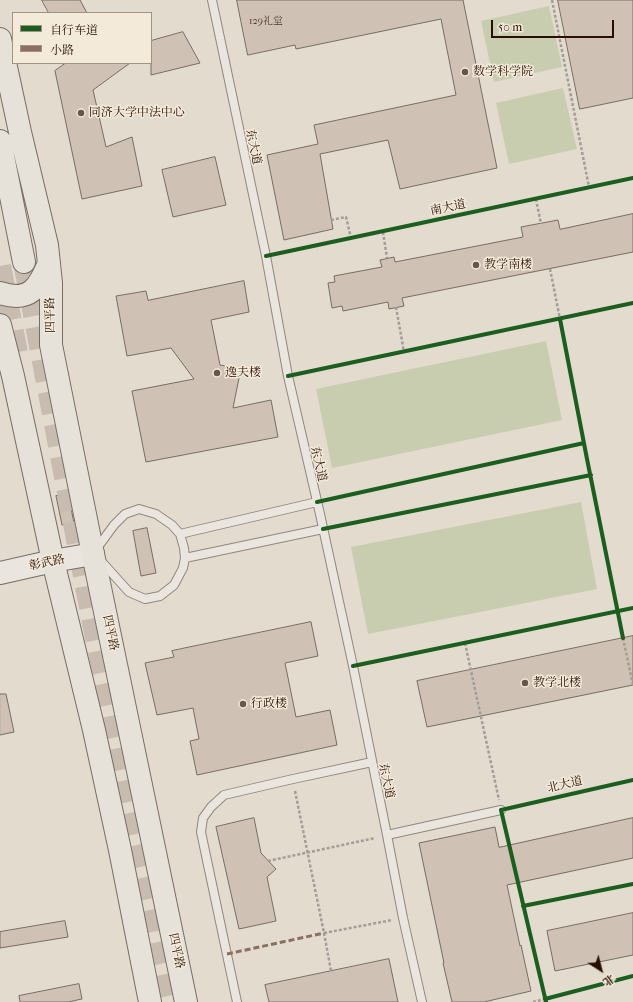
<!DOCTYPE html>
<html>
<head>
<meta charset="utf-8">
<style>
	body { margin:0 }
	#map { position:relative; width:633px; height:1002px; overflow:hidden; background:#e3dbcd; font-family:"IM FELL French Canon","Noto Serif SC",serif }
	canvas { display:block }
	.legend { position:absolute; left:12px; top:12px; width:140px; height:52px; box-sizing:border-box; background:#f3ead9; border:1px solid #a29283; margin:0; padding:5px 7px; list-style:none; font-size:12px; color:#280e03 }
	.legend li { display:flex; align-items:center; gap:8px; height:20px }
	.legend b { width:20px; border:1px solid #a29283 }
	.north { position:absolute; left:581px; top:950px; width:40px; height:40px; -webkit-text-stroke:3px #f3ead9; paint-order:stroke; rotate:144deg; font-size:11px; font-weight:700; line-height:16px; text-align:center; color:#280e03 }
	.north::after { content:''; display:block; margin:auto; width:14px; height:18px; background:#280e03; clip-path:polygon(50% 0,100% 100%,50% 72%,0 100%) }
	.scale { position:absolute; left:491px; top:20px; width:123px; height:18px; box-sizing:border-box; border:2px solid #280e03; border-top:0; padding-left:5px; font-size:12px; line-height:14px; white-space:nowrap; color:#280e03; -webkit-text-stroke:3px #f3ead9; paint-order:stroke }
</style>
</head>
<body>
<div id="map">
<canvas width="633" height="1002"></canvas>
<ul class="legend">
<li><b style="height:5px;background:#1b5e20"></b>自行车道</li>
<li><b style="height:5px;background:#8d6e63"></b>小路</li>
</ul>
<div class="north">北</div>
<div class="scale">50 m</div>
</div>
<script>
const ctx = document.querySelector('canvas').getContext('2d');
ctx.lineJoin = 'round';
function fill(path, color) { ctx.fillStyle = color; ctx.fill(path, 'evenodd'); }
function trace(path, color, width, dash) { ctx.strokeStyle = color; ctx.lineWidth = width; ctx.lineCap = dash ? 'butt' : 'round'; ctx.setLineDash(dash || []); ctx.stroke(path); }
function write(font, color, halo, rows, align = 'center') {
  ctx.font = font + ' "IM FELL French Canon","Noto Serif SC",serif'; ctx.lineWidth = 3; ctx.setLineDash([]); ctx.textBaseline = 'middle'; ctx.strokeStyle = halo; ctx.fillStyle = color; for (const [text, x, y, turn = 0] of rows) {
    ctx.save(); ctx.translate(x, y); ctx.rotate((+turn || 0) * Math.PI / 180); ctx.textAlign = isNaN(turn) ? turn : align; if (halo) ctx.strokeText(text, 0, 0); ctx.fillText(text, 0, 0); ctx.restore();
  }
}
const green = new Path2D(`
	M549 6 562 67 494 82 481 21Z
	M563 88 577 149 509 164 496 103Z
	M546 341 562 420 332 468 316 389Z
	M581 502 597 589 368 634 351 547Z`);
const building = new Path2D(`
	M42 0H80L87 13H49Z
	M237 0H463L497 168 400 189 388 140 320 154 333 229 284 240 267 155 318 144 314 125 456 95 441 19 296 49 295 45 248 55Z
	M558 0H633V98L580 109Z
	M183 32 200 63 151 75V41Z
	M66 63H130L93 90 106 147 132 137 142 186 82 199 55 71Z
	M215 157 226 205 173 217 162 170Z
	M633 214V252L402 298 404 306 389 309 388 302 343 311 342 306 332 308 328 283 335 282 334 276 382 267 380 260 394 257 395 262 523 237 521 227 558 220 560 229Z
	M244 281 249 312 211 320 220 365 232 367 239 378 233 408 271 400 278 437 146 462 132 391 194 379 171 348 127 356 116 296 146 291 148 300Z
	M68 494 74 523 62 525 56 496Z
	M147 528 156 573 141 576 133 531Z
	M311 622 318 656 285 663 296 717 330 710 337 745 197 775 190 741 199 739 193 708 157 715 145 663 174 657 172 651Z
	M633 636V685L427 727 417 681Z
	M0 694H6L14 732 0 735Z
	M254 818 261 853 276 869 267 877 276 921 239 929 216 827Z
	M633 818V858L507 885 520 946 521 945 531 991 484 1002H452L443 963H444L419 843 495 827 499 847Z
	M633 913V955L555 971 547 931Z
	M65 921 68 937 0 948V932Z
	M389 959 398 1002H269L265 985Z
	M79 984 82 999 68 1002H20L19 996Z`);
const primaryTunnel = new Path2D(`
	M24 262 93 623 173 1002
	M0 266 19 363`);
const path = new Path2D(`
	M552 0 589 187
	M536 199 541 224
	M331 220 346 217 351 238
	M383 232 387 258
	M550 269 560 319
	M396 307 404 352
	M623 638 633 685
	M465 643 499 800
	M295 791 324 933 392 920
	M268 861 375 838
	M324 933 331 971
	M533 1002 545 999`);
const lane = new Path2D(`
	M212 0 266 256 288 376 320 514 353 666 387 835 403 918 422 1002
	M180 534 184 548 185 558
	M95 551 114 525 125 514 139 509 156 514 172 525 180 534 317 502
	M101 561 129 592 145 599 160 596 174 585 183 568 185 558 323 529
	M387 835 501 810
	M237 1002 201 832 203 818 211 807 224 795 293 779 372 762`);
const secondary = new Path2D(`
	M0 573 53 561 93 554`);
const primary = new Path2D(`
	M0 39 20 132 47 245 51 283V345L93 554 186 1002
	M0 141 24 262
	M0 293C30 303 39 287 49 263
	M0 325 13 376 53 561 94 730 120 850 150 1002`);
const quiet = new Path2D(`
	M227 954 324 933`);
const cycleway = new Path2D(`
	M266 256 633 178
	M560 319 587 459 623 638
	M288 376 633 303
	M317 502 584 443
	M323 529 591 475
	M353 666 633 608
	M523 906 633 884
	M545 999 633 976
	M546 1002 501 810 633 780`);
const markers = [
	[465,72,4,"#69564a"],
	[81,113,4,"#69564a"],
	[476,265,4,"#69564a"],
	[217,373,4,"#69564a"],
	[525,683,4,"#69564a"],
	[243,704,4,"#69564a"]
];
const numberNames = [
	["129礼堂",266,22]
];
const poiNames = [
	["数学科学院",473,72],
	["同济大学中法中心",89,113],
	["教学南楼",484,265],
	["逸夫楼",225,373],
	["教学北楼",533,683],
	["行政楼",251,704]
];
const streetNames = [
	["东大道",253,147,78],
	["南大道",448,208,-12],
	["四平路",51,315,-91],
	["东大道",318,464,77],
	["彰武路",47,563,-12],
	["四平路",110,633,78],
	["东大道",386,781,78],
	["北大道",565,785,-13],
	["四平路",176,951,78]
];
fill(green, '#c9cdaf');
fill(building, '#cfc2b5');
trace(building, '#766d64', 1);
trace(primaryTunnel, '#c7bcaf', 22, [22, 11]);
trace(lane, '#90887f', 10);
trace(secondary, '#766d64', 24);
trace(primary, '#766d64', 24);
trace(path, '#a39d97', 2.5, [3, 2]);
trace(lane, '#eae5de', 8);
trace(secondary, '#eae5de', 22);
trace(primary, '#e6e1d9', 22);
trace(quiet, '#8d6e63', 3, [6, 3]);
trace(cycleway, '#1b5e20', 4);
for (const [x, y, r, color] of markers) { const dot = new Path2D(); dot.arc(x, y, r, 0, 2 * Math.PI); ctx.fillStyle = color; ctx.fill(dot); trace(dot, '#f3ead9', 1.5); }
write('10px', '#523c30', null, numberNames);
write('12px', '#280e03', '#f3ead9', poiNames, 'left');
write('12px', '#280e03', '#f3ead9', streetNames);
</script>
</body>
</html>
